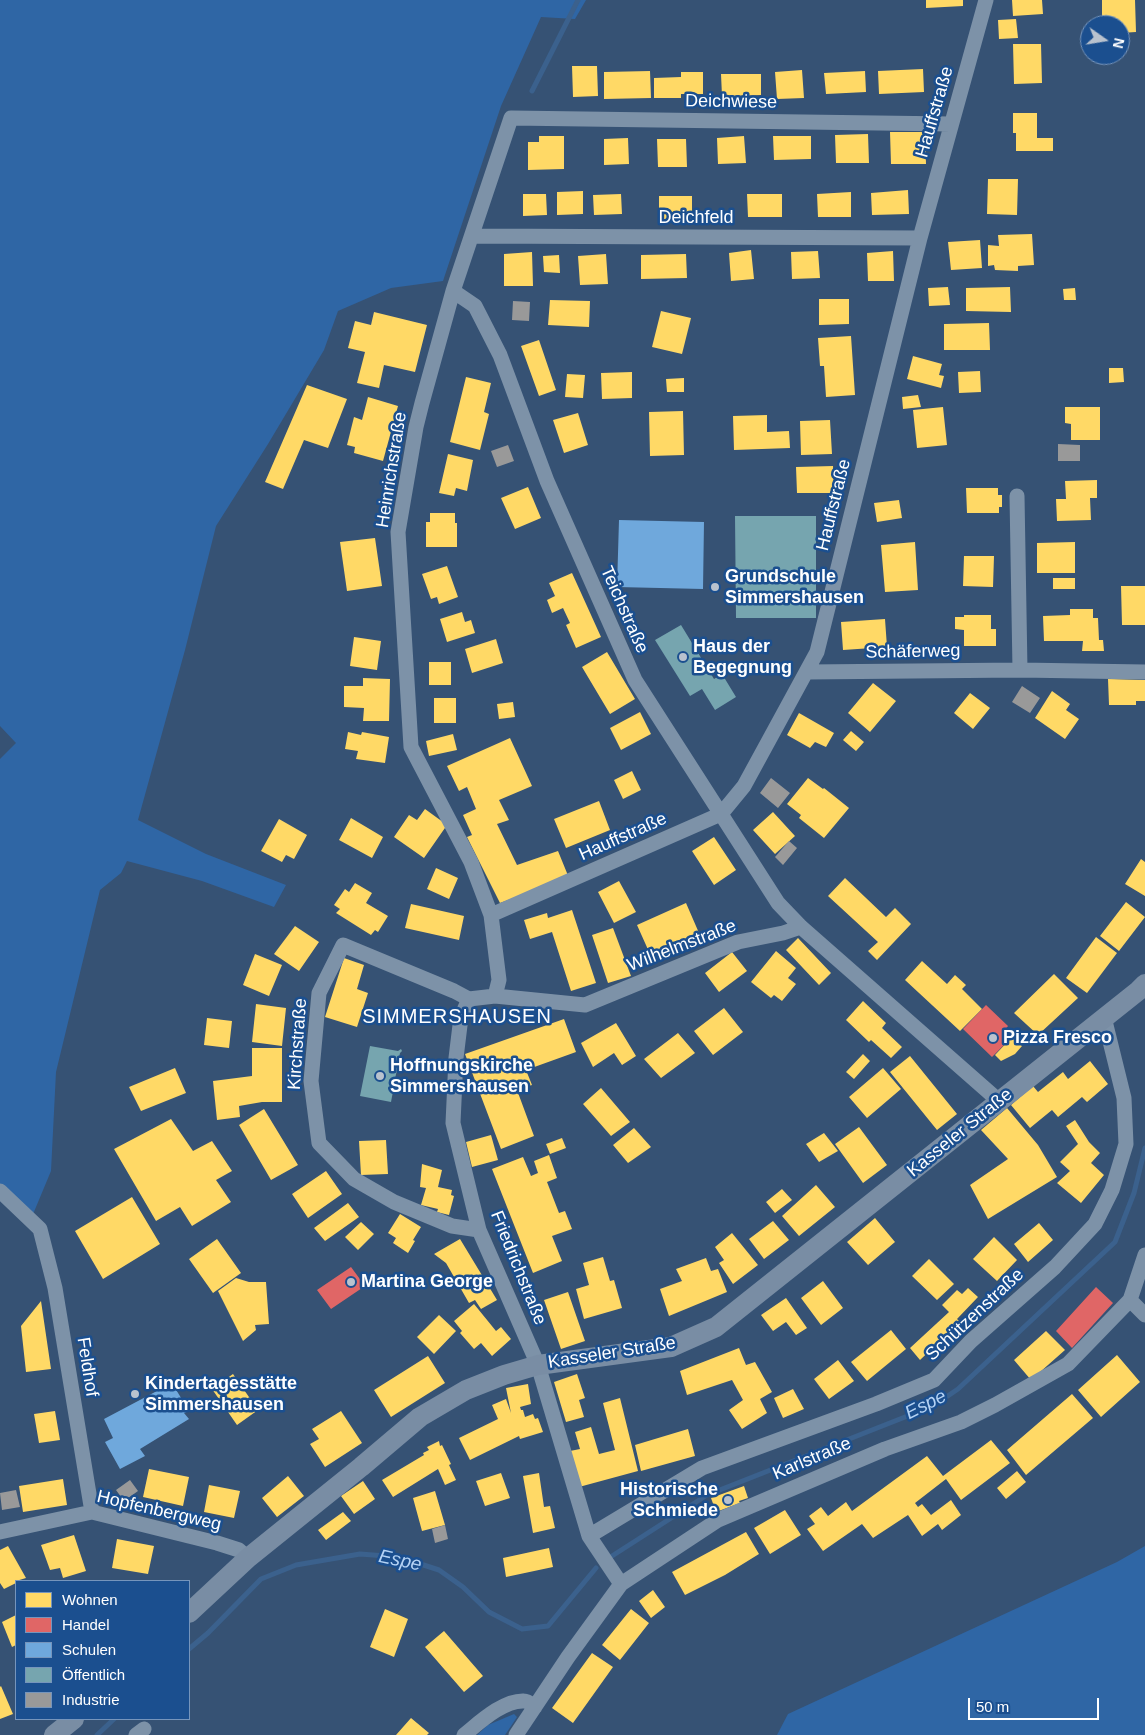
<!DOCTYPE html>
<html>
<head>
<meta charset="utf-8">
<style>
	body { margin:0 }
	#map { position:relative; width:1145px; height:1735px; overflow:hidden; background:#365274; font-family:Arial,sans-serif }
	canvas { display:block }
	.legend { position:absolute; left:15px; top:1580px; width:175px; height:140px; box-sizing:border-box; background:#1b4f8f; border:1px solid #7695bc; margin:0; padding:6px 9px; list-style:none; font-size:15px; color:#fff }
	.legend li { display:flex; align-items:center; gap:10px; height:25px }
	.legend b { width:25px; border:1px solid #7695bc }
	.north { position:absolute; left:1080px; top:15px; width:50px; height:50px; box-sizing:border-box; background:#1b4f8f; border:1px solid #7695bc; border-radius:50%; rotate:103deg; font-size:14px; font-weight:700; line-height:20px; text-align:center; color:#fff }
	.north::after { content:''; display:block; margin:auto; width:18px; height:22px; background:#b9c2ce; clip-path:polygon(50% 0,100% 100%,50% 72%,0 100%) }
	.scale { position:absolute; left:968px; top:1698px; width:131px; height:22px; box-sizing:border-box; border:2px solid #fff; border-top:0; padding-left:6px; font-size:15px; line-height:18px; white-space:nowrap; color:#fff; -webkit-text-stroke:4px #1b4f8f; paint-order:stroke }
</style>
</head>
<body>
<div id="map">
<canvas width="1145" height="1735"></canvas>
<ul class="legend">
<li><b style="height:14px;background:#ffd966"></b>Wohnen</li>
<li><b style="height:14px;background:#e06666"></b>Handel</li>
<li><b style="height:14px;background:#6fa8dc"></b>Schulen</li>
<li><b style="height:14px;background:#76a5af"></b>Öffentlich</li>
<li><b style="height:14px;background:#999"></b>Industrie</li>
</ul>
<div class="north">N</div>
<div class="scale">50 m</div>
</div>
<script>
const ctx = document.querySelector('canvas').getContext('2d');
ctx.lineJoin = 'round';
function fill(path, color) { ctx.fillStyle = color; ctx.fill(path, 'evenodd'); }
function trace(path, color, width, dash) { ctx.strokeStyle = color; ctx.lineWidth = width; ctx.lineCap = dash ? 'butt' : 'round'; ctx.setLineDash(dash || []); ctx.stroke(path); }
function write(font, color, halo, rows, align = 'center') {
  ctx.font = font + ' Arial,sans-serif'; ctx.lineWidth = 5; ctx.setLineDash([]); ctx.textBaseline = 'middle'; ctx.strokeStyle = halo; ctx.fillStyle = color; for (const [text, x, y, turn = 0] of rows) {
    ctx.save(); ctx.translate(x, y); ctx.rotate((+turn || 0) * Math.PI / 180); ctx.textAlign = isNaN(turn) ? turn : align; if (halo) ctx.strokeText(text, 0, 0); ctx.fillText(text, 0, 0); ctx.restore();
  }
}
const green = new Path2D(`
	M0 0H586L575 19 541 17 501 106 443 281 391 288 338 311 324 350 268 444 216 526 185 650 138 820 206 854 286 885 274 907 202 881 127 861 121 873 100 890 56 1072 51 1171 31 1219 0 1188V759L16 743 0 726Z
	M1145 1546V1735H777L788 1714 1117 1562Z
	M514 1714 517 1717 505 1735H477L488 1725Z`);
const homes = new Path2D(`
	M926 0H963V6L926 8Z
	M1012 0H1042L1043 14 1013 16Z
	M1102 0H1135L1136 32 1120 33V25H1102Z
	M1016 19 1018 38 999 39 998 20Z
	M1013 44H1041L1042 83 1014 84Z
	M572 66H597L598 96 573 97Z
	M923 69 924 92 879 94 878 71Z
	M802 70 804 98 777 99 775 72Z
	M650 71 651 98 604 99V72Z
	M865 71 866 92 826 94 824 73Z
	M681 72H703V94H681V98H654V78L681 77Z
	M721 74H761V95L722 96Z
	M1013 113H1037V138H1053V151H1016V133H1013Z
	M890 132H925L926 164H891Z
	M868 134 869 163H836L835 135Z
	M539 136H564V169L528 170V142H539Z
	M744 136 746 163 718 164 717 138Z
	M773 136H811V159L774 160Z
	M628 138 629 164 604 165V139Z
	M657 139H686L687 167H658Z
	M988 179H1018L1017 215 987 214Z
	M908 190 909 214 872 215 871 193Z
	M583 191V214L557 215V192Z
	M851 192V217H818L817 194Z
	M523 194H546L547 215 523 216Z
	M621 194 622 214 594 215 593 195Z
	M747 194H782V217H748Z
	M659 196H692V219H659Z
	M1032 234 1034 265 1018 266V271L995 270 994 265 988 266V245L999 246 998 235Z
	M980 240 982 268 951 270 948 242Z
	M751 250 754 279 731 281 729 253Z
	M818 251 820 278 792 279 791 252Z
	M893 251 894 281H868L867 253Z
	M532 252 533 286H504V254Z
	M606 254 608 284 580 285 578 256Z
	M686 254 687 278 641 279V255Z
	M559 255 560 273 544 272 543 256Z
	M948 287 950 305 929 306 928 288Z
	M1010 287 1011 312 966 311V288Z
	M1075 288 1076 300H1064L1063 289Z
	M819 299H849V324L819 325Z
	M550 300 590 301 589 327 548 325Z
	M661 311 691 318 682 354 652 347Z
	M374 312 427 325 415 372 384 365 379 388 357 383 365 352 348 348 355 321 371 325Z
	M989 323 990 350H944V324Z
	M851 336 855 395 826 397 824 366H820L818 338Z
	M539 340 556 390 539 396 521 346Z
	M913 356 942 364 939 375 944 376 941 388 907 379Z
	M1109 368H1123L1124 382 1109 383Z
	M980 371 981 392 959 393 958 372Z
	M632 372V398L602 399 601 373Z
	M567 374 585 375 583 398 565 397Z
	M466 377 491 383 484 412 489 414 480 450 450 442Z
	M684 378V392H667L666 379Z
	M307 385 347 399 328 448 304 440 283 489 265 482Z
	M918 395 921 407 903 409 902 397Z
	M368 397 398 406 383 461 354 453 355 447 347 445 354 417 362 420Z
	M943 407 947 445 917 448 913 410Z
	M1065 407H1100V440H1071V424L1065 423Z
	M683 411 684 455 650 456 649 412Z
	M578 413 588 445 564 453 553 420Z
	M767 415V432L789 431 790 448 734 450 733 416Z
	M830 420 832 454 801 455 800 421Z
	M448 454 473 460 467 491 456 488 454 496 439 493Z
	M833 466 834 493H797L796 467Z
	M1097 480V498H1090L1091 520 1057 521 1056 499H1066L1065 481Z
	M528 487 541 518 515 529 501 498Z
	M966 488H998V495H1002V507H999V513H967Z
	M899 500 902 518 877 522 874 503Z
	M430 513H455V523H457V547H426V522H430Z
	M375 538 382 586 347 591 340 542Z
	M915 542 918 590 885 592 881 545Z
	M1075 542V573H1037V543Z
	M964 556H994L993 587 963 586Z
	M447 566 458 597 439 604 437 597 431 599 422 574Z
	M572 573 601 637 576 648 566 625 570 623 563 608 552 613 547 600 555 596 549 583Z
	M1053 578H1075V589H1053Z
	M1121 586H1145V625H1122Z
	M1070 609H1093V618H1098L1099 640H1103L1104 651H1082L1083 641H1044L1043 616 1070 615Z
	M462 612 465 622 471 620 475 633 447 642 440 619Z
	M964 615H991V629H996V646H964V630L955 629V617H964Z
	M885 619 887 647 843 650 841 622Z
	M354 637 381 641 377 670 350 666Z
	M496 639 503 663 472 673 465 649Z
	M607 652 635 699 610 714 582 667Z
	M429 662H451V685H429Z
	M363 678 390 679 389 721H363L364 708 344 707V686H363Z
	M1108 679 1145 680V701H1136V705H1109Z
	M873 683 896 701 870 732 848 713Z
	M1052 691 1070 704 1066 710 1079 719 1065 739 1035 718Z
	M970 693 990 708 973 729 954 713Z
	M434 698H456V723H434Z
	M513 702 515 717 499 719 497 704Z
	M640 712 651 734 621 750 610 728Z
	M799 713 834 733 826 747 815 742 810 748 787 735Z
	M851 731 864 742 856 751 843 740Z
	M348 732 361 735 362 732 389 737 385 763 356 759 358 751 345 749Z
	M453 734 457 750 429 756 426 741Z
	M510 738 532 786 499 800 509 820 497 824 517 865 558 851 569 878 500 903 467 837 472 835 463 815 476 809 467 787 459 791 447 766Z
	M632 771 641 790 623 799 614 780Z
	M808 778 823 789 824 788 849 808 824 838 799 818 801 815 787 804Z
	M599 801 610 830 566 848 554 819Z
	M425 809 447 825 424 858 394 837 409 815 417 820Z
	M773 812 795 836 775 854 753 830Z
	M351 818 383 837 372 858 339 840Z
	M279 819 307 835 294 859 286 855 282 862 261 851Z
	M714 837 736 870 714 885 692 851Z
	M1141 859 1145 862V896L1125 884Z
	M436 868 458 878 449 899 427 889Z
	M845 878 886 917 895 908 911 924 877 960 868 951 878 942 828 896Z
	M619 881 636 912 614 923 598 892Z
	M355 883 372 893 366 903 388 916 378 932 375 930 371 935 336 913 340 909 334 905 345 889 349 892Z
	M1126 902 1145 917 1119 951 1100 936Z
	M686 903 699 933 650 954 637 925Z
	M411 904 464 916 459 940 405 928Z
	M572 910 596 983 571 991 552 932 530 939 524 920 547 913 548 918Z
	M295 926 319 942 299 971 274 954Z
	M613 928 631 976 608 983 592 935Z
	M1096 937 1117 953 1087 993 1066 978Z
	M798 938 831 973 819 985 786 950Z
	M776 951 796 968 788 978 796 984 782 1001 774 995 771 998 751 982Z
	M732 952 747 971 719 992 705 973Z
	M255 954 282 965 269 996 243 985Z
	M344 958 364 965 357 989 368 993 357 1027 325 1017Z
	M922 961 947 984 955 975 966 985 962 989 982 1009 960 1031 905 980Z
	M1054 974 1078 998 1038 1035 1014 1013Z
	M863 1001 886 1023 882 1028 902 1047 891 1058 871 1040 869 1042 846 1020Z
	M256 1004 286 1008 282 1046 252 1042Z
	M724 1008 743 1032 713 1055 694 1031Z
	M207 1018 232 1021 229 1048 204 1045Z
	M564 1019 576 1052 526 1070 532 1085 517 1090 534 1136 501 1149 465 1054Z
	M616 1023 636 1056 622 1065 614 1053 593 1067 581 1043Z
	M678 1033 695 1053 661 1078 644 1059Z
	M1012 1037 1022 1046 1015 1054 1001 1061 995 1055Z
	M252 1048H282V1102H262L239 1106 240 1117 217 1120 213 1081 252 1076Z
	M863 1054 870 1061 854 1079 846 1072Z
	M910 1056 957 1114 937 1130 890 1072Z
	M1090 1061 1108 1084 1087 1102 1082 1097 1058 1117 1052 1110 1030 1128 1011 1105 1033 1086 1038 1092 1063 1072 1068 1079Z
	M175 1068 186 1093 141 1111 129 1087Z
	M883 1068 901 1089 867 1118 849 1097Z
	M601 1088 630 1122 611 1136 583 1104Z
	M1007 1108 1038 1145 1057 1177 988 1219 970 1185 1008 1159 981 1130Z
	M264 1109 298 1165 271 1180 239 1125Z
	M171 1119 193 1151 212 1141 232 1171 216 1180 231 1202 192 1226 180 1207 156 1221 114 1149Z
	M1075 1120 1089 1142 1100 1153 1091 1163 1104 1175 1081 1203 1057 1183 1070 1171 1060 1162 1078 1144 1066 1126Z
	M859 1127 887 1165 863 1183 835 1144Z
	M634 1128 651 1147 628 1163 613 1145Z
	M824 1133 838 1151 819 1162 806 1144Z
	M491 1135 498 1160 472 1167 466 1142Z
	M562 1138 566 1148 550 1154 546 1144Z
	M386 1140 388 1174 361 1175 359 1141Z
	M549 1155 557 1178 547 1182 559 1213 565 1211 572 1229 552 1236 562 1261 533 1273 492 1169 523 1157 531 1176 538 1173 534 1161Z
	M422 1164 442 1170 438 1187 452 1190 451 1195 454 1196 449 1215 437 1212 438 1209 421 1205 426 1188 420 1187Z
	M326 1171 342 1194 308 1218 292 1194Z
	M816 1185 835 1207 799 1236 782 1216Z
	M782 1189 792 1200 775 1213 766 1202Z
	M132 1197 160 1244 103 1279 75 1231Z
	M348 1203 359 1217 325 1241 314 1228Z
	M400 1214 421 1227 413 1240 415 1241 408 1253 393 1243 396 1238 388 1233Z
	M875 1218 895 1242 868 1265 847 1242Z
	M773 1221 789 1240 764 1259 749 1239Z
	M361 1222 374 1234 358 1250 345 1237Z
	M1039 1223 1053 1240 1028 1262 1014 1244Z
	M732 1233 758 1265 733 1284 719 1263 724 1260 715 1247Z
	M994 1237 1017 1260 997 1281 973 1259Z
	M217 1239 241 1273 213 1293 189 1259Z
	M460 1239 497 1300 481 1309 475 1300 469 1303 446 1263 434 1254Z
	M603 1257 610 1281 614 1280 622 1308 584 1319 576 1289 589 1285 583 1263Z
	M706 1258 711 1271 718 1269 727 1292 669 1316 660 1289 682 1281 676 1269Z
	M929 1259 954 1284 937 1300 912 1276Z
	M236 1278 249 1282H266L269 1324 255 1325 256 1330 243 1341 218 1291Z
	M823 1281 843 1308 821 1325 801 1298Z
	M968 1288 978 1297 957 1319 960 1322 954 1328 920 1360 910 1348 949 1312 942 1305 957 1290 962 1294Z
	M568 1292 585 1341 561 1349 544 1300Z
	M786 1298 807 1328 796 1335 786 1322 773 1331 761 1315Z
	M41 1301 51 1369 26 1372 21 1326Z
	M474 1304 496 1331 501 1327 511 1339 492 1356 481 1343 474 1349 460 1333 462 1331 454 1321Z
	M439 1315 456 1331 434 1354 417 1337Z
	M891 1330 906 1349 867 1381 851 1362Z
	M1046 1331 1065 1350 1031 1380 1014 1360Z
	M739 1348 746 1365 755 1362 772 1392 760 1399 767 1413 742 1429 729 1410 743 1400 732 1380 687 1395 680 1371Z
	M1117 1355 1140 1382 1101 1417 1078 1390Z
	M428 1356 445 1383 391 1417 374 1390Z
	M838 1360 854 1381 829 1399 814 1379Z
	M233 1374 258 1410 237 1425 212 1389Z
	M577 1374 585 1398 579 1400 584 1417 566 1422 554 1382Z
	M528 1384 531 1404 520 1407 521 1410H523L525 1417 533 1414 535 1419 538 1418 543 1432 520 1439 519 1436 470 1460 459 1438 498 1419 492 1405 506 1399 511 1413 506 1388Z
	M793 1389 804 1409 783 1418 774 1398Z
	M1072 1394 1093 1418 1026 1475 1007 1450Z
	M620 1398 638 1471 579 1487 570 1451 580 1449 575 1432 591 1427 599 1454 615 1450 603 1403Z
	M55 1411 60 1440 39 1443 34 1414Z
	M341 1411 362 1443 325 1467 310 1444 319 1439 312 1429Z
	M688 1429 695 1456 641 1471 635 1445Z
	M991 1440 1010 1463 961 1500 946 1479 915 1503 918 1507 922 1504 931 1515 951 1500 961 1515 942 1530 938 1524 922 1536 908 1515 873 1538 862 1524 823 1551 807 1529 815 1524 809 1516 821 1507 828 1516 846 1502 852 1511 927 1456 943 1476Z
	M439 1441 440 1446 442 1445 451 1464 449 1465 456 1480 445 1485 438 1469 393 1497 382 1480 424 1455 423 1453 429 1450 427 1447Z
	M149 1469 189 1477 183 1506 143 1497Z
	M1017 1471 1026 1482 1006 1499 997 1488Z
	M501 1473 510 1498 485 1506 476 1481Z
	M539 1473 544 1507 550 1506 555 1528 533 1533 523 1476Z
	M288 1476 304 1496 277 1517 262 1498Z
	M63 1479 67 1505 23 1512 19 1486Z
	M363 1481 375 1499 354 1514 341 1496Z
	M209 1485 240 1491 234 1518 204 1512Z
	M744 1486 748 1498 739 1501 740 1503 716 1512 711 1498Z
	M435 1491 445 1525 422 1531 413 1498Z
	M785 1510 801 1535 770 1554 754 1528Z
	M343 1512 351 1521 326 1540 318 1530Z
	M746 1532 759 1554 725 1575 685 1595 672 1572Z
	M74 1535 86 1571 63 1578 60 1568 50 1570 41 1545Z
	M117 1539 154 1546 148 1574 112 1568Z
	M8 1546 26 1578 16 1581V1583L4 1589 0 1583V1550Z
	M549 1548 553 1567 506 1577 503 1558Z
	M653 1590 665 1607 651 1618 639 1601Z
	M385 1609 408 1619 394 1657 370 1647Z
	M631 1609 649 1623 620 1660 602 1645Z
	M16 1615V1645L12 1647 2 1622Z
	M444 1631 483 1676 464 1692 425 1647Z
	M592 1653 613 1667 573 1723 552 1708Z
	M1 1686 13 1714 0 1719V1687Z
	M411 1718 429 1733 427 1735H396Z`);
const shops = new Path2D(`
	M986 1005 1008 1026 1005 1030 1012 1037 992 1057 963 1029Z
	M351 1267 365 1286 331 1309 317 1290Z
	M1096 1287 1113 1303 1072 1348 1056 1331Z`);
const schools = new Path2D(`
	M619 520 704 522 703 589 617 587Z
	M172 1383 189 1411 184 1413 189 1419 140 1449 145 1456 120 1469 105 1442 113 1438 104 1419Z`);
const public = new Path2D(`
	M735 516H816V618H736Z
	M681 625 714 679 722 674 736 697 715 710 702 689 690 696 655 640Z
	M370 1046 398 1051 401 1049 402 1051 400 1053 397 1067 398 1070H397L394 1083 398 1085 394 1086 391 1102 360 1096Z`);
const industry = new Path2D(`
	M513 301 530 302 529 321 512 320Z
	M1058 444 1080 445V461H1058Z
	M508 445 514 461 497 467 491 451Z
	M1022 686 1040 698 1030 713 1012 702Z
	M771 778 790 793 778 808 760 793Z
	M789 841 797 848 783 865 775 857Z
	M130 1480 138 1491 124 1501 116 1490Z
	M16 1490 20 1507 2 1510 0 1493Z
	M445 1525 448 1539 435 1543 432 1529Z`);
const stream = new Path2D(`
	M532 91 578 0
	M612 1556 707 1495 933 1406 958 1389 1115 1242 1134 1193 1145 1148
	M189 1649 208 1633 261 1579 296 1565 360 1554 399 1557 439 1570 463 1587 489 1612 522 1629 548 1626 596 1568
	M97 1735 114 1719`);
const street = new Path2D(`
	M472 236 920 238
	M453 291 475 306 500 355 547 481 635 680 778 903 801 927 999 1101
	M1017 496 1020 670
	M807 672 1020 670 1145 672
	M491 915 721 814 744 786 817 652 920 238 986 0
	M495 996 585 1005 738 942 783 933 801 927
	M469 999 454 991 343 945 319 993 311 1081 319 1143 354 1179 394 1202 452 1226 479 1230
	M0 1191 40 1229 55 1288 92 1512
	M1130 1300 1145 1315
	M0 1532 92 1512 217 1543 239 1550 248 1558
	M589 1536 702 1468 876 1404 934 1380 971 1341 1055 1267 1095 1224 1112 1190 1126 1144 1124 1098 1104 1017
	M621 1584 589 1536 538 1365 479 1230 453 1123 456 1058 461 1017 469 999 495 996 499 980 491 915 471 862 411 747 398 532 416 427 422 403 453 291 511 118 951 124
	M136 1735 144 1729
	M464 1735C479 1723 503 1700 524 1701 528 1701 531 1704 535 1707
	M516 1735 568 1657 621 1584 718 1520 885 1449 961 1422 995 1405 1068 1364 1130 1300 1145 1255`);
const secondary = new Path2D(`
	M189 1613 248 1558 361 1467 420 1417 466 1390 504 1375 538 1365 671 1347 716 1327 1138 991 1145 984
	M54 1735 74 1719`);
const markers = [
	[715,587,5,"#b9c2ce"],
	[683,657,5,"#b9c2ce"],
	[993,1038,5,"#b9c2ce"],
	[380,1076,5,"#b9c2ce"],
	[351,1282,5,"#b9c2ce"],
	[135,1394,5,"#b9c2ce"],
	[728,1500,5,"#b9c2ce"]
];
const streetNames = [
	["Deichwiese",731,102,1],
	["Hauffstraße",935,112,-74],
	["Deichfeld",696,218],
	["Heinrichstraße",392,470,-81],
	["Hauffstraße",834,505,-76],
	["Teichstraße",624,610,66],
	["Schäferweg",913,652,-1],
	["Hauffstraße",623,837,-24],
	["Wilhelmstraße",682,946,-21],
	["Kirchstraße",298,1044,-86],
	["Kasseler Straße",960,1133,-39],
	["Friedrichstraße",518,1268,68],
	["Schützenstraße",975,1315,-43],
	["Kasseler Straße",612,1353,-9],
	["Feldhof",87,1367,81],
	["Karlstraße",812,1459,-23],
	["Hopfenbergweg",159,1511,13]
];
const poiNames = [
	["Grundschule",725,577],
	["Simmershausen",725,598],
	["Haus der",693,647],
	["Begegnung",693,668],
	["Pizza Fresco",1003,1038],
	["Hoffnungskirche",390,1066],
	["Simmershausen",390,1087],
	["Martina George",361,1282],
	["Kindertagesstätte",145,1384],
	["Simmershausen",145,1405],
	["Historische",718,1490,"right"],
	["Schmiede",718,1511,"right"]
];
const waterNames = [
	["Espe",926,1405,-27],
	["Espe",400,1561,12]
];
const quarterNames = [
	["SIMMERSHAUSEN",457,1017]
];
fill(green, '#2f66a5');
fill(homes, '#ffd966');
fill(shops, '#e06666');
fill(schools, '#6fa8dc');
fill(public, '#76a5af');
fill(industry, '#999');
trace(stream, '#3b618d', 5);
trace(street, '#7d92a8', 15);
trace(secondary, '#798da4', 20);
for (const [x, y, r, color] of markers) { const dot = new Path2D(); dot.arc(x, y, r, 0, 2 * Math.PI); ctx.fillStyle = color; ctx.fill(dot); trace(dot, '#1b4f8f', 2); }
write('18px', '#fff', '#1b4f8f', streetNames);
write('bold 18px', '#fff', '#1b4f8f', poiNames, 'left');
write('italic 19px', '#b5d3f5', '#1b4f8f', waterNames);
ctx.letterSpacing = '1px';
write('20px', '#fff', '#1b4f8f', quarterNames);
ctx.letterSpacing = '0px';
</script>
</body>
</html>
